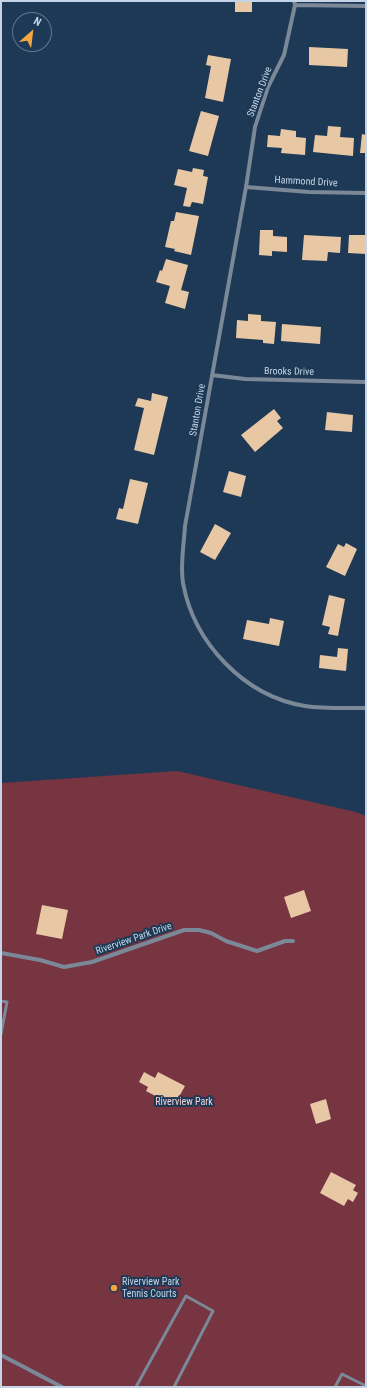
<!DOCTYPE html>
<html>
<head>
<meta charset="utf-8">
<style>
	body { margin:0 }
	#map { position:relative; width:367px; height:1388px; overflow:hidden; background:#1d3955; font-family:"Roboto Condensed",sans-serif }
	canvas { display:block }
	.frame { position:absolute; inset:0; border:2px solid #c4d4e6; pointer-events:none }
	.north { position:absolute; left:12px; top:12px; width:40px; height:40px; box-sizing:border-box; background:#1d3955; border:1px solid #60778f; border-radius:50%; rotate:28deg; font-size:11px; font-weight:700; line-height:16px; text-align:center; color:#c4d4e6 }
	.north::after { content:''; display:block; margin:auto; width:14px; height:18px; background:#f2a541; clip-path:polygon(50% 0,100% 100%,50% 72%,0 100%) }
</style>
</head>
<body>
<div id="map">
<canvas width="367" height="1388"></canvas>
<div class="frame"></div>
<div class="north">N</div>
</div>
<script>
const ctx = document.querySelector('canvas').getContext('2d');
ctx.lineJoin = 'round';
function fill(path, color) { ctx.fillStyle = color; ctx.fill(path, 'evenodd'); }
function trace(path, color, width, dash) { ctx.strokeStyle = color; ctx.lineWidth = width; ctx.lineCap = dash ? 'butt' : 'round'; ctx.setLineDash(dash || []); ctx.stroke(path); }
function write(font, color, halo, rows, align = 'center') {
  ctx.font = font + ' "Roboto Condensed",sans-serif'; ctx.lineWidth = 4; ctx.setLineDash([]); ctx.textBaseline = 'middle'; ctx.strokeStyle = halo; ctx.fillStyle = color; for (const [text, x, y, turn = 0] of rows) {
    ctx.save(); ctx.translate(x, y); ctx.rotate((+turn || 0) * Math.PI / 180); ctx.textAlign = isNaN(turn) ? turn : align; if (halo) ctx.strokeText(text, 0, 0); ctx.fillText(text, 0, 0); ctx.restore();
  }
}
const green = new Path2D(`
	M177 771 356 812 366 816V1387H1V783Z`);
const building = new Path2D(`
	M235 1H252V12H235Z
	M309 47 348 49 347 67 309 65Z
	M208 55 231 59 223 102 205 98 211 66 206 65Z
	M201 111 219 116 208 156 189 151Z
	M328 126 341 127 340 137 354 138 353 156 313 152 315 135 327 136Z
	M281 129 296 131V137L306 138 305 155 281 153 282 148 267 147 268 135 280 136Z
	M362 134 366 135V153H360Z
	M193 168 204 170 203 176 208 177 203 204 192 202 190 207 183 206 187 188 174 185 178 169 192 172Z
	M176 212 199 216 191 255 174 251 175 249 165 247 171 221H174Z
	M260 230H273V236L287 237V252L272 251V256L259 255Z
	M304 235 341 237 340 253 328 252 327 261 302 260Z
	M349 235H366V254L348 253Z
	M166 259 188 265 181 290 189 292 185 309 165 303 170 286 156 282 160 270 162 271Z
	M248 314 261 315V321L276 322 274 344 263 343V340L236 338 237 320 248 321Z
	M282 324 321 327 320 344 281 341Z
	M152 393 168 397 154 455 134 450 144 408 135 406 138 398 151 401Z
	M274 409 281 418 277 421 283 428 255 452 241 435Z
	M327 412 353 415 352 432 325 430Z
	M229 471 246 476 241 497 223 492Z
	M130 479 148 483 138 524 116 519 119 508 123 509Z
	M215 524 231 533 215 560 200 552Z
	M346 543 357 549 345 576 326 567 338 544 344 547Z
	M329 595 345 599 338 636 328 634 330 627 322 625Z
	M270 618 284 621 279 646 243 639 247 620 269 624Z
	M338 648 348 649 346 671 319 668 320 655 337 657Z
	M304 890 311 911 291 918 284 897Z
	M42 905 68 910 62 939 36 934Z
	M144 1072 155 1078 158 1072 185 1086 174 1106 146 1091 148 1087 139 1082Z
	M326 1099 331 1119 316 1124 310 1104Z
	M331 1172 356 1185 353 1190 358 1193 353 1202 348 1199 344 1206 320 1193Z`);
const service = new Path2D(`
	M1 1001 7 1002 1 1034
	M136 1387 186 1296 213 1311 174 1387
	M335 1387 342 1374 366 1386`);
const minor = new Path2D(`
	M294 1 295 5 284 55 268 87 255 127 246 187 185 526C184 544 180 565 183 583 194 643 244 696 305 706 325 709 346 708 366 708
	M295 5 366 6
	M246 187 309 192 366 193
	M212 375 245 379 366 382
	M1 953 40 960 64 967 92 962 184 930H199L211 933 226 941 257 951 285 941H293
	M1 1355 62 1387`);
const markers = [
	[114,1288,4,"#f2a541"]
];
const streetNames = [
	["Stanton Drive",260,92,-69],
	["Hammond Drive",306,182,3],
	["Brooks Drive",289,372,1],
	["Stanton Drive",198,410,-80],
	["Riverview Park Drive",134,939,-19]
];
const parkNames = [
	["Riverview Park",184,1102]
];
const poiNames = [
	["Riverview Park",122,1282],
	["Tennis Courts",122,1294]
];
fill(green, '#773441');
fill(building, '#e8c8a4');
trace(service, '#7b8897', 3);
trace(minor, '#7b8897', 4);
for (const [x, y, r, color] of markers) { const dot = new Path2D(); dot.arc(x, y, r, 0, 2 * Math.PI); ctx.fillStyle = color; ctx.fill(dot); trace(dot, '#1d3955', 1.5); }
write('10px', '#c4d4e6', '#1d3955', streetNames);
write('10px', '#f4d4d7', '#1d3955', parkNames);
write('10px', '#c4d4e6', '#1d3955', poiNames, 'left');
</script>
</body>
</html>
